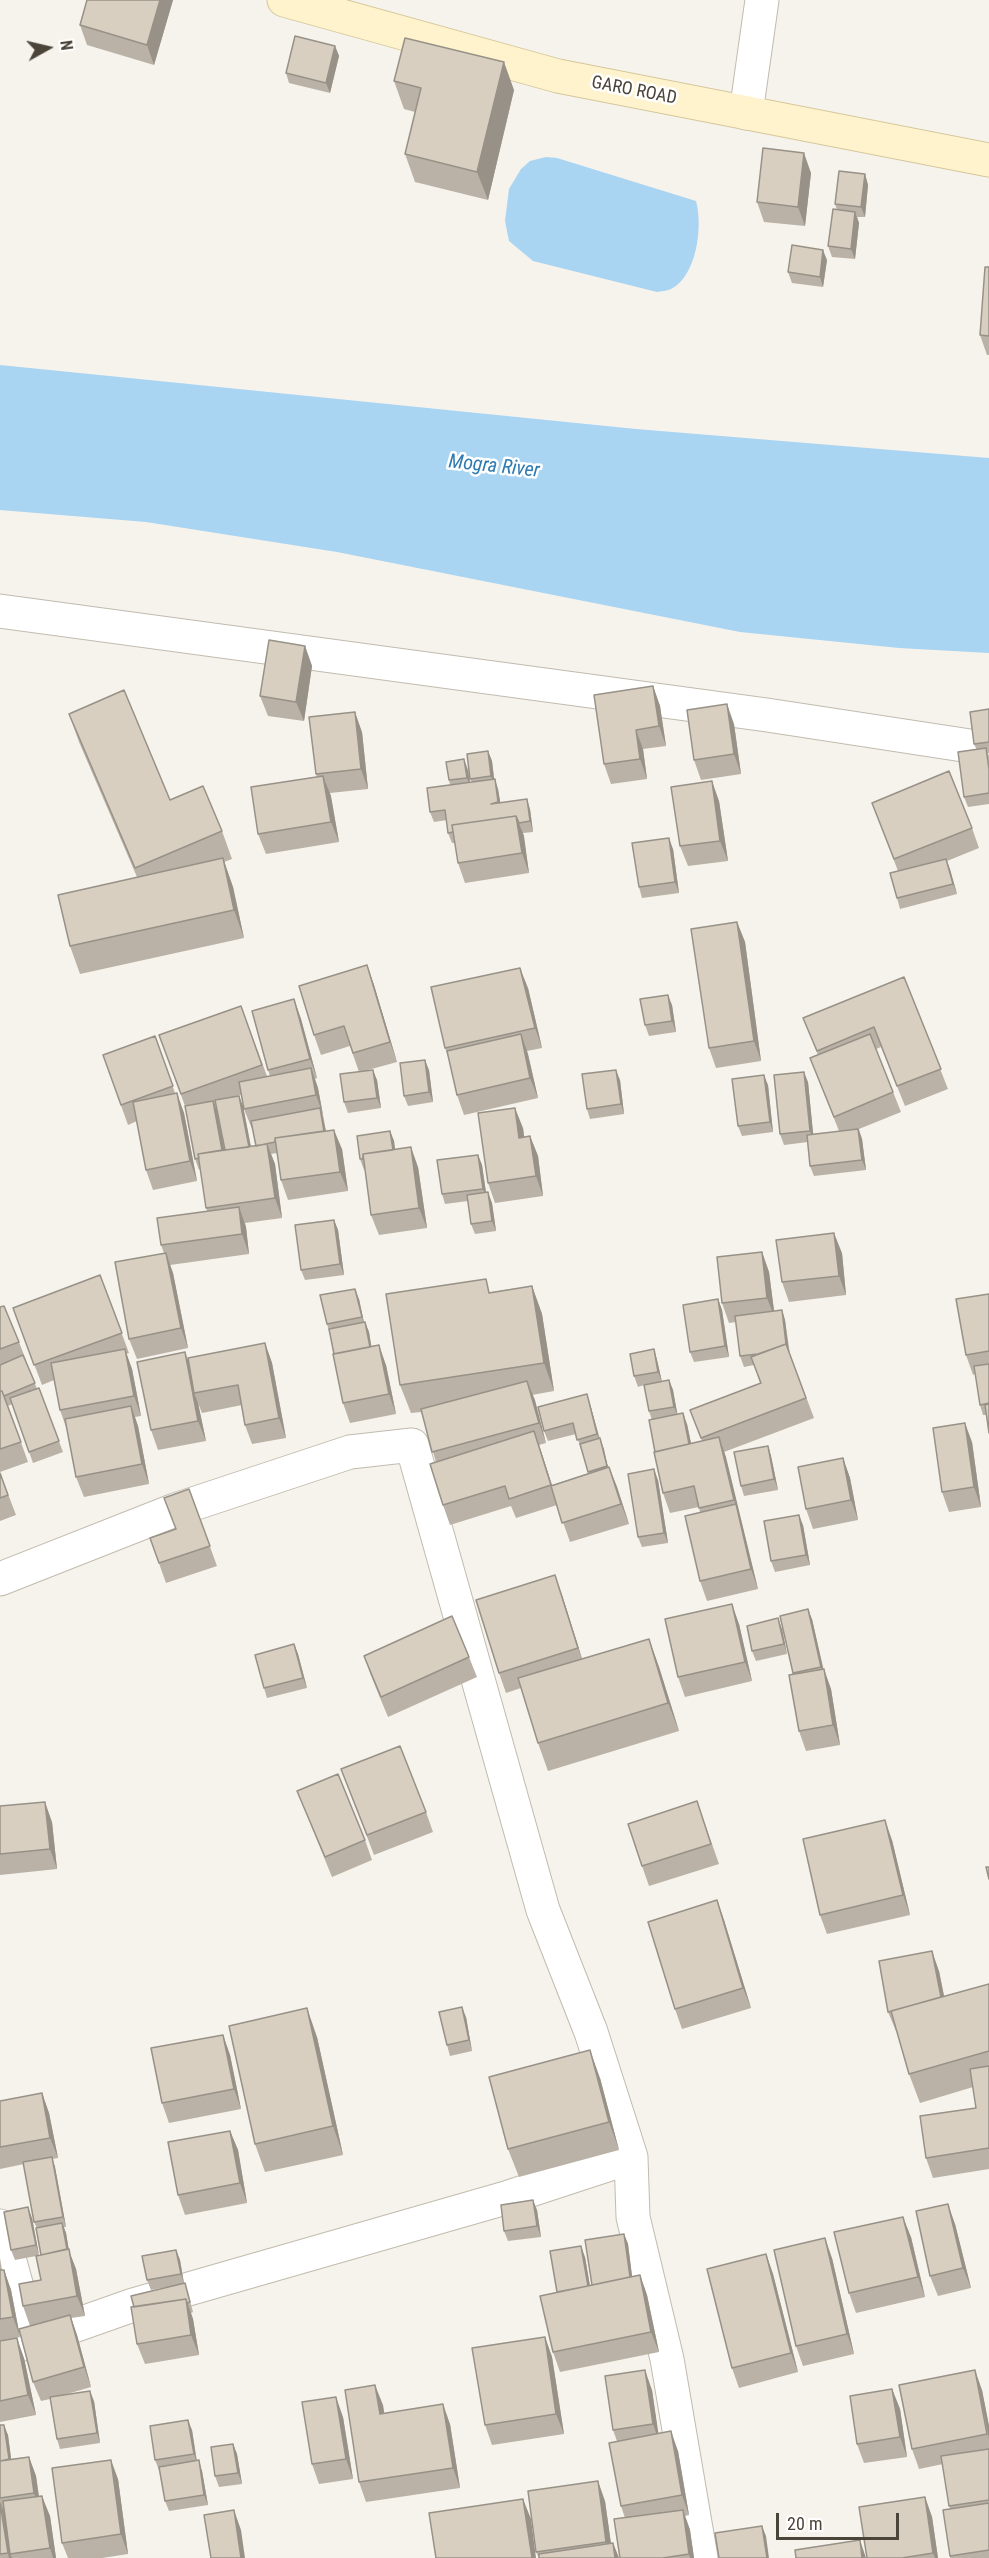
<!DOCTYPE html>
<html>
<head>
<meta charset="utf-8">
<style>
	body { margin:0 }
	#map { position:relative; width:989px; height:2558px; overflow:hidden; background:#f6f3ec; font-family:"Roboto Condensed",sans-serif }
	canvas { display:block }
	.north { position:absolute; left:18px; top:18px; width:60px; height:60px; -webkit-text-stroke:4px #fff; paint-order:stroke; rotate:82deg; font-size:16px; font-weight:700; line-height:24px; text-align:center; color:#4b4439 }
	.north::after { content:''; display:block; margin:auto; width:21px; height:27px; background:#4b4439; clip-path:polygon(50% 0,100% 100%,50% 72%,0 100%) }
	.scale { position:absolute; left:776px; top:2513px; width:123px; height:27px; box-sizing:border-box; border:3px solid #4b4439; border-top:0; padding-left:8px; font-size:18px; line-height:21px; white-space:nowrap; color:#4b4439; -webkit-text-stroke:4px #fff; paint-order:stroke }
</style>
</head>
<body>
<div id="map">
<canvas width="989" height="2558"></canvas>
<div class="north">N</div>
<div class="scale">20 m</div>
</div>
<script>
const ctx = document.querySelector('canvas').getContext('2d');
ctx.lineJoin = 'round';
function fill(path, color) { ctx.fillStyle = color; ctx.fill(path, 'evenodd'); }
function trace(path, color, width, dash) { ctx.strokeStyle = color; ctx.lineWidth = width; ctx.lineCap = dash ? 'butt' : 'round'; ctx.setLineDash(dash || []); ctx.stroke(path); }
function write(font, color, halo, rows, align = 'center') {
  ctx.font = font + ' "Roboto Condensed",sans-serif'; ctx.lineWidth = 5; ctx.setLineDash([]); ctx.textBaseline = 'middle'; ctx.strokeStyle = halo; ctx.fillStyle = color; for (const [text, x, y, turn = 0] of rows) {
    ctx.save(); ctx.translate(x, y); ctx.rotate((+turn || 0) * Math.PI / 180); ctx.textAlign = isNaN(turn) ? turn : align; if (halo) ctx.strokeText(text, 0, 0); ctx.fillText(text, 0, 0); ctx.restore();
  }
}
const water = new Path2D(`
	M546 157 557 158 696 201C703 226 697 276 671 289 667 291 661 291 657 292L533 261 509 241 505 221 509 189 521 169 530 161Z
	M0 365 636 429 989 458V653L899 648 740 632 337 552 146 522 0 510Z`);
const street = new Path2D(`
	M746 113 762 0
	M0 611 767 715 989 749
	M0 1579 175 1510 350 1452 412 1445 543 1910 591 2032 631 2157 633 2217 667 2359 701 2558
	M0 2226 32 2341
	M0 2352 133 2305 509 2197 631 2157`);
const secondary = new Path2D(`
	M284 0 558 76 989 160`);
const wall = new Path2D(`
	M87 0H173L154 65 87 45 80 25Z
	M335 46 339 56 330 93 289 83 286 73Z
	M394 81 514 90 488 200 415 182 405 154 415 112 404 109Z
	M811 173 805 226 764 222 757 202Z
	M865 174 868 185 865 217H857L859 223 855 259 832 257 828 246 837 210 835 204Z
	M827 260 823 287 792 283 788 272Z
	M989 267V355H987L980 335Z
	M305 646 312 666 304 721 268 716 260 696Z
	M653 686 660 706 666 746 643 749 647 779 611 784 604 764Z
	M989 709V753H988L989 756V804L968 807 964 797 977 750 974 744Z
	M69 714 170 800 222 831 232 859 224 862 233 887 244 938 80 974 70 946 137 877 79 742Z
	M734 724 741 774 701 780 694 760Z
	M362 732 368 789 330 793 339 842 266 854 258 834 317 777 316 774Z
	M488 751 492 761 494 779 498 789 500 803 530 809 533 832 523 833 529 873 465 883 458 863 455 843H452L448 833 447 820 434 822 430 812 450 785 449 780 468 770 470 782H472L470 779Z
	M719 801 728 861 688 866 680 846Z
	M872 803 972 828 979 848 947 861 957 894 900 909 897 898 898 871Z
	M673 849 679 893 642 898 639 887Z
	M737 922 745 942 761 1061 716 1068 709 1048Z
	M367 965 374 985 397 1062 368 1070 377 1080 381 1108 348 1113 344 1102 359 1072 350 1046 321 1055 314 1035Z
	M904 977 948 1089 905 1106 881 1047 876 1049 901 1112 859 1129 862 1139 866 1170 814 1176 810 1166 808 1142 784 1145 780 1134 808 1082 813 1134 839 1131 810 1058 818 1055 803 1018Z
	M528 988 542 1048 527 1051 538 1098 464 1115 457 1095 450 1062 445 1048Z
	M294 999 301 1019 317 1078 315 1079 318 1088 326 1131 342 1149 348 1191 288 1200 281 1180 277 1153 271 1154 275 1164 282 1218 245 1223 246 1227 249 1254 170 1265 173 1273 188 1348 137 1359 129 1339 164 1253 161 1245 207 1211 200 1169 199 1170 195 1159 185 1106 159 1035 241 1006 267 1076H270L268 1070ZM242 1094 244 1109 252 1129V1128L256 1146H251L243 1106 239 1096H238Z
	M672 1005 676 1032 649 1036 645 1025Z
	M155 1036 175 1093 184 1113 197 1181 153 1190 146 1170 137 1121 128 1125 103 1055Z
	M429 1070 433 1102 408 1106 404 1096Z
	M620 1080 624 1114 590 1119 587 1109Z
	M768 1085 773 1132 742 1136 738 1126Z
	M523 1128 524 1137 530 1136 538 1156 543 1196 495 1203 488 1183Z
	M390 1131 394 1141 395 1149 418 1167 427 1228 379 1235 371 1215 365 1169 364 1170 360 1159Z
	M478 1155 482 1165 486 1193 492 1203 496 1231 475 1234 471 1224 468 1201 445 1204 442 1194Z
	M334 1220 338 1230 344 1275 305 1280 301 1270Z
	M762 1252 769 1272 774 1311 782 1310 785 1320 790 1354 814 1418 724 1452 758 1589 707 1601 700 1581V1512L699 1507 670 1513 663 1493 655 1452 652 1420 649 1411 644 1385 638 1387 634 1376 654 1349 657 1360 662 1382 669 1380 673 1390 677 1415 687 1424 691 1444 702 1441 690 1410 760 1383 754 1365 744 1367 740 1356 736 1322 729 1323 722 1303Z
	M842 1253 846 1295 789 1302 782 1282Z
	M100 1275 129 1353 126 1354 132 1369 141 1416 135 1417 138 1426 149 1484 84 1497 76 1477 67 1430 60 1410 54 1380 42 1385 13 1308Z
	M532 1286 542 1314 554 1391 532 1395 546 1443 539 1445 552 1485 589 1473 576 1434 548 1441 544 1431 590 1404 608 1467H609L617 1487 629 1524 570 1542 557 1505 516 1518 511 1506 450 1525 443 1505 436 1462 421 1412 411 1413 400 1385 491 1292Z
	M989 1294V1433L986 1415H983L980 1405 975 1374 973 1375 966 1355Z
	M359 1299 364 1322H365L369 1332 371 1347 386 1365 396 1414 350 1423 343 1403 334 1354 329 1331 327 1324Z
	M718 1299 722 1310 729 1357 694 1362 690 1352Z
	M0 1307 19 1342 37 1389 39 1388 63 1452 33 1463 12 1404 8 1406 28 1462 0 1472Z
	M265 1343 272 1363 286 1438 252 1444 245 1425 242 1405 202 1413 198 1403 206 1441 158 1450 151 1430 185 1352 188 1363Z
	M972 1442 981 1507 949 1512 942 1492Z
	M768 1446 771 1456 778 1490 744 1496 741 1486Z
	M843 1458 850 1478 858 1520 813 1529 806 1509Z
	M0 1473 16 1515 0 1521Z
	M658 1480 668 1543 642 1547 638 1537Z
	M189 1489 217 1566 166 1583 150 1538 176 1529Z
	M803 1525 810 1565 775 1572 771 1561Z
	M562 1595 582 1659 649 1639 659 1667 679 1731 548 1771 538 1743 521 1688 506 1693 499 1673Z
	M780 1616 812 1619 823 1669 831 1689 840 1745 806 1751 799 1731 794 1674Z
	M739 1624 752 1681 685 1697 678 1677Z
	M782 1629 787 1654 756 1661 752 1651Z
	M294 1644 298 1654 307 1688 267 1698 264 1688Z
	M364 1656 469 1657 477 1677 388 1717 371 1676Z
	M341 1769 426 1812 433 1832 374 1855Z
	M297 1791 365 1840 372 1860 332 1877Z
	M697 1801 719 1864 649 1886 642 1866Z
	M0 1806 52 1822 57 1869 0 1875Z
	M892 1840 910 1915 827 1934 820 1915Z
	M717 1900 724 1920 751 2008 682 2029 675 2009Z
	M939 1971 944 1996 989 1984V2169L933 2178 926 2158 976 2108 973 2087 920 2103 909 2074 897 2031H896L888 2012Z
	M466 2017 472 2051 450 2056 447 2045Z
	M223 2035 230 2055 241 2109 169 2123 162 2103Z
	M317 2037 343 2155 265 2172 255 2144Z
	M600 2078 619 2150 519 2177 508 2149Z
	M42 2093 49 2113 58 2158 52 2159 55 2167 66 2227H64L66 2233 69 2251 76 2269 85 2316 71 2318 77 2335 91 2387 67 2394 94 2401 100 2443 60 2449 57 2439 50 2399 41 2401 33 2382 30 2326 23 2306 41 2280 36 2256 15 2260 11 2250 32 2218 39 2255H41L37 2228 34 2222 24 2164 0 2169V2101Z
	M230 2131 238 2150 247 2203 185 2215 178 2195Z
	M537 2210 541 2237 508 2241 504 2231Z
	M955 2224 971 2288 938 2296 930 2276Z
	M624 2234 628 2244 632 2277 640 2275 647 2295 659 2352 560 2372 553 2352 557 2292 585 2257 590 2286 592 2285Z
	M911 2237 925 2297 856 2313 849 2293Z
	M176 2250 180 2260 184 2283 188 2293 193 2312 191 2313 193 2319 199 2355 145 2364 137 2344 134 2307 167 2287 151 2290 147 2280Z
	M766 2254 773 2274 798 2372 739 2388 732 2368Z
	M0 2258 2 2270H4L11 2290 20 2337 0 2341Z
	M832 2258 854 2354 803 2366 796 2346Z
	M545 2337 552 2357 564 2434 492 2445 485 2425Z
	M0 2341 24 2358 36 2415 0 2422Z
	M892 2389 900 2409 907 2457 864 2463 857 2444Z
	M652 2390 658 2434 678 2451 689 2515 685 2516 690 2530 694 2558H620L625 2518 621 2506 617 2441 613 2430Z
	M982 2390 989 2426V2558H950V2509L943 2464 919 2469 912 2449Z
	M383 2405 384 2413 450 2424 460 2488 366 2502 359 2482Z
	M343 2417 353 2479 319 2484 312 2464Z
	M0 2425 8 2435 11 2459 29 2457 36 2476 39 2496 50 2516 56 2558H0Z
	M192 2430 197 2461 202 2471 208 2505 169 2511 165 2501 160 2470H159L155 2460Z
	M233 2444 237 2454 242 2484 219 2487 215 2476Z
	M118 2479 128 2554 102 2558H68L62 2543Z
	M925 2497 932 2517 938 2558H867Z
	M605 2501 611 2544 613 2543 619 2558H539L536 2552Z`);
const shadedWall = new Path2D(`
	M160 0H173L154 65 147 45Z
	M335 46 339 56 330 93 326 83Z
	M504 62 514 90 488 200 477 172Z
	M804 153 811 173 805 226 798 207Z
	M865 174 868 185 865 217 861 207Z
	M855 212 859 223 855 259 851 249Z
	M823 250 827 260 823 287 820 277Z
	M305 646 312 666 304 721 296 702Z
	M653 686 660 706 666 746 659 726Z
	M727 704 734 724 741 774 734 754Z
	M355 712 362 732 368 789 361 769Z
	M636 730 643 749 647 779 640 759Z
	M488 751 492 761 495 786 491 776Z
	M464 759 468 770 471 788 467 778Z
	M323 776 331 796 339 842 331 822Z
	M495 779 498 789 502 812 498 802Z
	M712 781 719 801 728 861 720 841Z
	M527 799 530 809 533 832 530 821Z
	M516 816 524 836 529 873 522 853Z
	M669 838 673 849 679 893 675 882Z
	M223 858 233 887 244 938 234 910Z
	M946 859 950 869 957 894 953 884Z
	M737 922 745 942 761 1061 754 1041Z
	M367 965 374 985 397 1062 390 1042Z
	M520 968 528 988 542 1048 535 1028Z
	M668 995 672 1005 676 1032 672 1021Z
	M294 999 301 1019 317 1078 310 1059Z
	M521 1034 528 1054 538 1098 530 1078Z
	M155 1036 179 1104 177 1093 184 1113 197 1181 190 1161 179 1104Z
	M425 1060 429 1070 433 1102 429 1092Z
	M311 1068 318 1088 323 1115 316 1095Z
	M373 1070 377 1080 381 1108 377 1098Z
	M616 1070 620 1080 624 1114 621 1104Z
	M804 1072 808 1082 814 1142 810 1131Z
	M764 1075 768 1085 773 1132 770 1122Z
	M239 1096 243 1106 253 1159 249 1148Z
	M213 1101 217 1111 227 1164 223 1154Z
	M320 1108 323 1118 328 1142 324 1132Z
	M515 1108 523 1128 527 1157 519 1138Z
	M858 1129 862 1139 866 1170 862 1160Z
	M334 1130 342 1149 348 1191 340 1172Z
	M390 1131 394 1141 397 1166 393 1155Z
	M530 1136 538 1156 543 1196 536 1176Z
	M267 1144 275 1164 282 1218 275 1198Z
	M411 1147 418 1167 427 1228 419 1208Z
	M478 1155 482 1165 487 1199 483 1189Z
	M488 1192 492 1203 496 1231 492 1221Z
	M239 1207 246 1227 249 1254 242 1234Z
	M334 1220 338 1230 344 1275 340 1264Z
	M834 1233 842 1253 846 1295 839 1276Z
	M762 1252 769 1272 775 1318 767 1298Z
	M166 1253 173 1273 188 1348 181 1328Z
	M532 1286 542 1314 554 1391 544 1363Z
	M355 1289 359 1299 365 1328 362 1317Z
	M718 1299 722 1310 729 1357 725 1346Z
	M782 1310 785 1320 790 1361 787 1350Z
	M365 1322 369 1332 374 1362 371 1351Z
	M265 1343 272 1363 286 1438 279 1418Z
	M379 1345 386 1365 396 1414 389 1394Z
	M125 1349 132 1369 141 1416 134 1396Z
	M654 1349 657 1360 662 1382 658 1372Z
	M185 1352 192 1372 194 1393 198 1403 206 1441 198 1421Z
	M669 1380 673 1390 678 1417 674 1407Z
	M527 1381 535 1400 546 1443 539 1423Z
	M587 1394 590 1404 601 1445 597 1434Z
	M131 1406 138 1426 149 1484 142 1464Z
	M683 1413 687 1424 695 1462 691 1451Z
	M965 1423 972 1442 981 1507 974 1487Z
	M534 1431 541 1451 558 1505 551 1485Z
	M719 1437 726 1457 758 1589 751 1569Z
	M600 1438 604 1449 610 1477 607 1466Z
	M768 1446 771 1456 778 1490 774 1479Z
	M843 1458 850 1478 858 1520 851 1500Z
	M609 1467 617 1487 629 1524 621 1504Z
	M654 1469 658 1480 668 1543 664 1533Z
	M799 1515 803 1525 810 1565 806 1555Z
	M555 1575 562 1595 585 1668 578 1648Z
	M732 1604 739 1624 752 1681 745 1662Z
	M808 1609 812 1619 825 1676 824 1669 831 1689 840 1745 833 1725 825 1677 821 1667Z
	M778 1618 782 1629 787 1654 784 1644Z
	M649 1639 659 1667 679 1731 668 1703Z
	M294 1644 298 1654 307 1688 303 1678Z
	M45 1802 52 1822 57 1869 50 1849Z
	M885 1820 892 1840 910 1915 903 1895Z
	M717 1900 724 1920 751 2008 743 1988Z
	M932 1951 939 1971 949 2021 942 2002Z
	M462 2007 466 2017 472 2051 469 2040Z
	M307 2008 317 2037 343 2155 333 2126Z
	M223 2035 230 2055 241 2109 234 2089Z
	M590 2050 600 2078 619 2150 609 2122Z
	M42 2093 49 2113 58 2158 50 2138Z
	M230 2131 238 2150 247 2203 240 2183Z
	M52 2157 55 2167 66 2227 63 2217Z
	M533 2200 537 2210 541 2237 537 2226Z
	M948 2204 955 2224 971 2288 963 2268Z
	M28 2207 32 2218 39 2255 36 2245Z
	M903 2217 911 2237 925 2297 918 2277Z
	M62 2223 66 2233 69 2251 76 2269 85 2316 77 2296Z
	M624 2234 628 2244 634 2291 630 2281Z
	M825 2238 832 2258 854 2354 847 2334Z
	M581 2246 585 2257 592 2298 588 2288Z
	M176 2250 180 2260 184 2284 181 2274Z
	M766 2254 773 2274 798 2372 791 2353Z
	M4 2270 11 2290 20 2337 13 2317Z
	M640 2275 647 2295 659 2352 651 2332Z
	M186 2299 193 2319 199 2355 191 2335Z
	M70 2315 77 2335 91 2387 84 2367Z
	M545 2337 552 2357 564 2434 556 2414Z
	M17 2338 24 2358 36 2415 28 2395Z
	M645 2370 652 2390 660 2444 653 2424Z
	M975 2370 982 2390 989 2426V2439Z
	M375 2385 383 2405 387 2433 380 2414Z
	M892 2389 900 2409 907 2457 900 2437Z
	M90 2391 94 2401 100 2443 97 2433Z
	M336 2397 343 2417 353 2479 346 2459Z
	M443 2404 450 2424 460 2488 453 2468Z
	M188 2420 192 2430 197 2464 194 2454Z
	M4 2425 8 2435 13 2473 10 2463Z
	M671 2431 678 2451 689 2515 682 2495Z
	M233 2444 237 2454 242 2484 238 2473Z
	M29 2457 36 2476 41 2513 34 2493Z
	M111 2460 118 2479 128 2554 121 2534Z
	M199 2460 202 2471 208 2505 204 2495Z
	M598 2481 605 2501 613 2558H612L606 2542Z
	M42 2496 50 2516 56 2558H53L50 2548Z
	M925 2497 932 2517 938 2558H935L933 2553Z
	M523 2499 531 2519 536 2558H532Z
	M1 2503 8 2523 10 2554 12 2558H9L8 2553Z
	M234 2510 241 2530 245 2558H241Z
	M683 2510 690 2530 694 2558H690L689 2554Z
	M762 2526 766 2536 769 2558H767Z
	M860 2540 866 2558H862Z
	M613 2543 619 2558H615Z`);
const building = new Path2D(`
	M87 0H160L147 45 80 25Z
	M295 36 335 46 326 83 286 73Z
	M405 38 504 62 477 172 405 154 421 88 394 81Z
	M763 148 804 153 798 207 757 202Z
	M839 171 865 174 861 207 835 204Z
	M833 209 855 212 851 249 828 246Z
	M792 245 823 250 820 277 788 272Z
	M985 267H989V336L980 335Z
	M269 640 305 646 296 702 260 696Z
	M653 686 659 726 636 730 640 759 604 764 594 695Z
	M124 690 170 800 203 786 222 831 135 868 69 714Z
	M727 704 734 754 694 760 687 710Z
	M989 709V742L974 744 970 712Z
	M355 712 361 769 316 774 309 717Z
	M986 748 989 769V793L964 797 958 752Z
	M488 751 491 776 470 779 467 754Z
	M464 759 467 778 449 780 446 762Z
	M949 771 972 828 894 859 872 803Z
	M323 776 331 822 258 834 251 787Z
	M495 779 498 802 491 804 527 799 530 821 519 823 516 816 452 825 453 832 448 833 445 810 430 812 427 788Z
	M712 781 720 841 680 846 671 787Z
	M516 816 522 853 458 863 452 825Z
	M669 838 675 882 639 887 632 843Z
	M223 858 234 910 70 946 58 895Z
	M946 859 953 884 897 898 890 873Z
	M737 922 754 1041 709 1048 691 929Z
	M367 965 390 1042 353 1053 344 1026 314 1035 299 986Z
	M520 968 535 1028 445 1048 431 987Z
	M904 977 941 1069 897 1086 874 1027 817 1051 803 1018Z
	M668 995 672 1021 645 1025 640 999Z
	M294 999 310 1059 268 1070 252 1011Z
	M241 1006 262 1065 181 1094 159 1035Z
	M521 1034 530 1078 457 1095 447 1051Z
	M870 1034 893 1092 834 1117 810 1058Z
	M155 1036 173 1086 121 1105 103 1055Z
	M425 1060 429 1092 404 1096 400 1063Z
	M311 1068 316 1095 244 1109 239 1082Z
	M373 1070 377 1098 344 1102 340 1074Z
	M616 1070 621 1104 587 1109 582 1074Z
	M804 1072 810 1131 780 1134 774 1075Z
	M764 1075 770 1122 738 1126 732 1079Z
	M177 1093 190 1161 146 1170 133 1102Z
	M239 1096 249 1147 225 1150 215 1100Z
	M213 1101 222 1150 198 1154 199 1158 195 1159 185 1106Z
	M320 1108 324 1131 275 1138V1142L256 1146 251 1121Z
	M515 1108 519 1138 530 1136 536 1176 488 1183 478 1113Z
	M858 1129 862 1160 810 1166 807 1135Z
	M334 1130 340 1172 281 1180 275 1138Z
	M390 1131 393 1150 363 1154V1159H360L357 1136Z
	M267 1144 275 1198 206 1208 198 1154Z
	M411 1147 419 1208 371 1215 363 1154Z
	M478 1155 483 1189 442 1194 437 1160Z
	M488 1192 492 1221 471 1224 467 1195Z
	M239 1207 242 1234 161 1245 157 1218Z
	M334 1220 340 1264 301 1270 295 1225Z
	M834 1233 839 1276 782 1282 776 1240Z
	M762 1252 767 1298 722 1303 717 1257Z
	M166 1253 181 1328 129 1339 115 1262Z
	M100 1275 122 1333 34 1365 13 1308Z
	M486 1279 489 1293 532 1286 544 1363 400 1385 386 1294Z
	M355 1289 362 1317 327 1324 320 1295Z
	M989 1294V1351L966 1355 956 1299Z
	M718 1299 725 1346 690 1352 683 1305Z
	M4 1306 19 1342 0 1349V1307Z
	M782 1310 786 1344 758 1354 740 1356 735 1316Z
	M365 1322 370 1347 334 1354 329 1329Z
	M265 1343 279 1418 245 1425 238 1385 194 1393 188 1358Z
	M786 1344 806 1398 701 1438 690 1410 761 1383 751 1357Z
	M379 1345 389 1394 343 1403 333 1354Z
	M125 1349 134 1396 60 1410 51 1363Z
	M654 1349 658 1372 634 1376 630 1354Z
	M185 1352 198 1421 151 1430 137 1362Z
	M23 1355 35 1383 4 1396 2 1391H0V1365Z
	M989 1364V1403L980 1405 974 1366Z
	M669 1380 674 1407 649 1411 644 1385Z
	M527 1381 539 1423 432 1452 421 1409Z
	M39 1388 59 1441 29 1452 10 1398Z
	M0 1391H2L21 1442 0 1449Z
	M587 1394 597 1434 577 1440 573 1423 544 1431 538 1407Z
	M989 1404V1433L985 1405Z
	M131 1406 142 1464 76 1477 65 1419Z
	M683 1413 689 1444 655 1452 649 1420Z
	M965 1423 974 1487 942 1492 933 1428Z
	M534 1431 551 1485 509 1499 505 1486 443 1505 430 1464Z
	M719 1437 734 1500 699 1508 694 1486 663 1493 654 1452Z
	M600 1438 607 1466 588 1472 580 1444Z
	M768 1446 774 1479 741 1486 734 1452Z
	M843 1458 851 1500 806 1509 798 1467Z
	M609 1467 621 1504 562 1523 551 1486Z
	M654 1469 664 1533 638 1537 628 1474Z
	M0 1473 8 1495 0 1498Z
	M189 1489 210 1546 159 1563 150 1538 176 1529 164 1498Z
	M736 1504 751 1569 700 1581 685 1516Z
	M799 1515 806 1555 771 1561 764 1521Z
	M555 1575 578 1648 499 1673 476 1600Z
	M732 1604 745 1662 678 1677 665 1619Z
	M808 1609 821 1667 793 1673 780 1616Z
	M452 1616 469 1657 381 1697 364 1656Z
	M778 1618 784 1644 752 1651 747 1626Z
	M649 1639 668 1703 538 1743 518 1678Z
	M294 1644 303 1678 264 1688 255 1655Z
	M824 1669 833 1725 799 1731 789 1675Z
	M400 1746 426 1812 367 1835 341 1769Z
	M338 1774 365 1840 325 1857 297 1791Z
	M697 1801 711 1844 642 1866 628 1824Z
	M45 1802 50 1849 0 1854V1806Z
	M885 1820 903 1895 820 1915 803 1839Z
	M986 1867H989V1879Z
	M717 1900 743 1988 675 2009 648 1922Z
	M932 1951 941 1997 888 2012 879 1961Z
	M989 1984V2051L909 2074 891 2011Z
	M462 2007 469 2040 447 2045 439 2012Z
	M307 2008 333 2126 255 2144 229 2026Z
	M223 2035 234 2089 162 2103 151 2048Z
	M590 2050 609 2122 508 2149 489 2077Z
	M989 2066V2148L926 2158 920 2116 976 2108 970 2069Z
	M42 2093 50 2138 0 2147V2101Z
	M230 2131 240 2183 178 2195 168 2142Z
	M52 2157 63 2217 34 2222 23 2162Z
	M533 2200 537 2226 504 2231 501 2205Z
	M948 2204 963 2268 930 2276 916 2211Z
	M28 2207 36 2245 11 2250 4 2212Z
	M903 2217 918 2277 849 2293 834 2232Z
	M62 2223 67 2249 41 2255 36 2228Z
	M624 2234 630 2277 592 2285 585 2240Z
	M825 2238 847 2334 796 2346 774 2250Z
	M581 2246 588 2286 557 2292 550 2251Z
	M69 2249 77 2296 23 2306 19 2284 41 2280 36 2256Z
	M176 2250 181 2274 147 2280 142 2256Z
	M766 2254 791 2353 732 2368 707 2269Z
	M0 2270H4L13 2317 0 2319Z
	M640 2275 651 2332 553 2352 540 2296Z
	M185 2283 190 2302 187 2303 186 2299 134 2307 131 2296Z
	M186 2299 191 2335 137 2344 131 2307Z
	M70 2315 84 2367 33 2382 19 2329Z
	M545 2337 556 2414 485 2425 472 2348Z
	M17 2338 28 2395 0 2401V2341Z
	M645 2370 653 2424 613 2430 605 2376Z
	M975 2370 987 2434 912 2449 899 2385Z
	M375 2385 380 2414 443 2404 453 2468 359 2482 345 2390Z
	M892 2389 900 2437 857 2444 850 2396Z
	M90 2391 97 2433 57 2439 50 2397Z
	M336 2397 346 2459 312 2464 302 2402Z
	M188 2420 194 2454 155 2460 150 2426Z
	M0 2425H4L9 2459 0 2461Z
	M671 2431 682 2495 621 2506 609 2443Z
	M233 2444 238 2473 215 2476 211 2447Z
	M989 2449V2500L949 2506 941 2456Z
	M29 2457 34 2493 0 2498V2461Z
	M111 2460 121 2534 62 2543 52 2468Z
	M199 2460 204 2495 165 2501 159 2467Z
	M598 2481 606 2542 536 2552 528 2491Z
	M42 2496 50 2548 10 2554 3 2501Z
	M925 2497 933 2553 902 2558H867L859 2507Z
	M523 2499 532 2558H436L429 2513Z
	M0 2503 8 2553 0 2554Z
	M989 2503V2550L950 2556 943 2510Z
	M234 2510 241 2558H211L204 2515Z
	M683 2510 689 2554 663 2558H620L614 2519Z
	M762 2526 767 2558H719L715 2533Z
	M860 2540 862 2558H796L795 2550Z
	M613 2543 615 2558H539V2554Z`);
const streetNames = [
	["GARO ROAD",634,91,11]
];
const waterNames = [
	["Mogra River",494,467,6]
];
fill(water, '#a9d4f2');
trace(street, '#c2bbae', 35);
trace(secondary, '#d6c79b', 35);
trace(street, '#fff', 33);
trace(secondary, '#fff3cd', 33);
fill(wall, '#bab2a6');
fill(shadedWall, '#979187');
fill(building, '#d8cfc1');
trace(building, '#979187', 1.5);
write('18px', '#4b4439', '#fff', streetNames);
write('italic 20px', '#2e7ab2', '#fff', waterNames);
</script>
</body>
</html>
